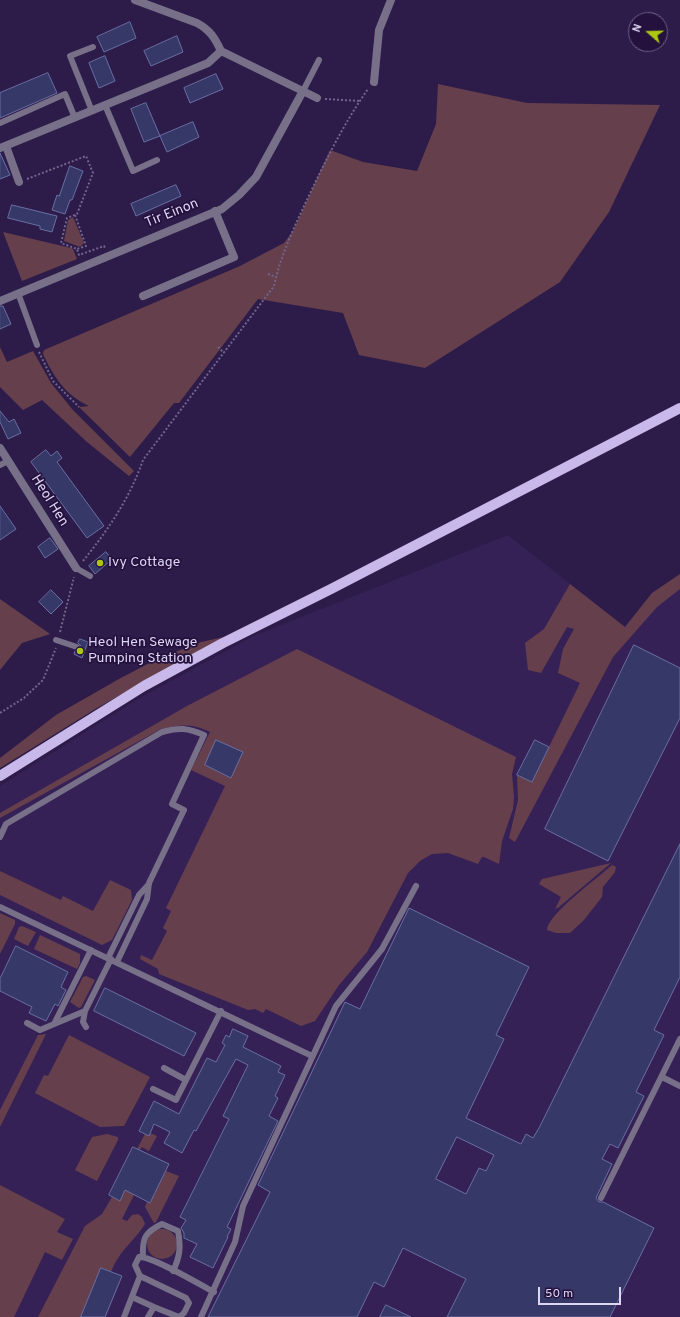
<!DOCTYPE html>
<html>
<head>
<meta charset="utf-8">
<style>
	body { margin:0 }
	#map { position:relative; width:680px; height:1317px; overflow:hidden; background:#2d1c49; font-family:Overpass,sans-serif }
	canvas { display:block }
	.north { position:absolute; left:628px; top:12px; width:40px; height:40px; box-sizing:border-box; background:#24113e; border:1px solid #6e5f86; border-radius:50%; rotate:290deg; font-size:11px; font-weight:700; line-height:16px; text-align:center; color:#ded5f3 }
	.north::after { content:''; display:block; margin:auto; width:14px; height:18px; background:#acc611; clip-path:polygon(50% 0,100% 100%,50% 72%,0 100%) }
	.scale { position:absolute; left:538px; top:1287px; width:83px; height:18px; box-sizing:border-box; border:2px solid #ded5f3; border-top:0; padding-left:5px; font-size:12px; line-height:14px; white-space:nowrap; color:#ded5f3; -webkit-text-stroke:3px #24113e; paint-order:stroke }
</style>
</head>
<body>
<div id="map">
<canvas width="680" height="1317"></canvas>
<div class="north">N</div>
<div class="scale">50 m</div>
</div>
<script>
const ctx = document.querySelector('canvas').getContext('2d');
ctx.lineJoin = 'round';
function fill(path, color) { ctx.fillStyle = color; ctx.fill(path, 'evenodd'); }
function trace(path, color, width, dash) { ctx.strokeStyle = color; ctx.lineWidth = width; ctx.lineCap = dash ? 'butt' : 'round'; ctx.setLineDash(dash || []); ctx.stroke(path); }
function write(font, color, halo, rows, align = 'center') {
  ctx.font = font + ' Overpass,sans-serif'; ctx.lineWidth = 3.5; ctx.setLineDash([]); ctx.textBaseline = 'middle'; ctx.strokeStyle = halo; ctx.fillStyle = color; for (const [text, x, y, turn = 0] of rows) {
    ctx.save(); ctx.translate(x, y); ctx.rotate((+turn || 0) * Math.PI / 180); ctx.textAlign = isNaN(turn) ? turn : align; if (halo) ctx.strokeText(text, 0, 0); ctx.fillText(text, 0, 0); ctx.restore();
  }
}
const built = new Path2D(`
	M508 535 625 627 652 593 680 574V1317H14L0 1311V786L138 699 253 636Z`);
const green = new Path2D(`
	M438 84 527 103 660 105 609 212 560 282 425 368 359 355 343 313 258 299 179 403H174L130 457 79 407 89 406C65 395 54 377 43 354L44 350 240 266 284 243 293 231 330 150 363 162 417 171 436 124Z
	M73 217 84 243 80 247 64 241 68 220Z
	M3 232 71 248 73 249 77 259 22 281Z
	M0 347 7 362 33 351 51 383 72 409 134 471 129 476 87 442 42 400 23 410 0 387Z
	M680 574V589L657 607 613 657 515 842 509 838 518 800 517 775 532 782 580 683 558 673 563 649 574 629 567 627 541 673 528 670 525 643 544 629 570 584 625 627 652 593Z
	M0 599 50 634 22 643 0 670Z
	M224 637 97 708 0 768V758L56 715 119 679 157 659 201 642Z
	M297 649 516 757 512 774 514 797 513 809 502 841 499 864 484 857H482L478 864 448 853 432 854 420 861 408 873 367 952 339 985 315 1021 301 1026 266 1009 263 1013 255 1009 248 1010 159 974 158 969 140 959 141 955 152 960 167 931 163 928 171 911 166 908 225 786 191 770 210 732C191 723 181 725 161 729L0 818V813L187 706Z
	M611 863 559 907 555 909 561 897 539 884 542 879Z
	M612 865 616 867 615 872 603 887 602 897 584 920 570 933H556L547 930C548 914 598 878 612 865Z
	M0 871 61 900 63 896 93 911 110 880 131 890 132 900 112 940 102 945 0 895Z
	M0 913 15 920V924L0 954Z
	M22 926 36 932 28 946 14 939 19 927Z
	M40 935 80 954V963L77 969 34 949Z
	M86 976 95 980 81 1007 79 1008 70 1002 83 977Z
	M46 1034 0 1127V1110L38 1035Z
	M69 1035 150 1077 124 1126 100 1127 35 1093 44 1075 48 1076Z
	M150 1133 157 1136 149 1151 142 1147 140 1150 137 1149 145 1134Z
	M107 1134 118 1137V1140L97 1181 75 1170 92 1137Z
	M166 1171 179 1176 156 1222 154 1223 145 1207 147 1202 150 1203Z
	M0 1185 65 1219 57 1232 73 1239 62 1260 45 1252 14 1317H0Z
	M127 1186 135 1190 133 1194 134 1195 122 1219 127 1221 132 1215 138 1214 142 1217 145 1224C133 1243 120 1249 111 1272L101 1268 81 1317H38L85 1226 102 1214 112 1197 120 1201Z
	M147 1244a15 15 0 1 1 30 0a15 15 0 1 1-30 0Z`);
const building = new Path2D(`
	M130 22 136 38 104 52 97 37Z
	M177 36 183 52 151 66 144 51Z
	M105 56 115 81 99 88 89 63Z
	M48 73 57 93 0 118V93Z
	M216 74 223 89 190 103 184 88Z
	M146 103 160 136 144 142 131 109Z
	M193 122 199 137 167 152 160 136Z
	M0 153 10 175 0 179Z
	M70 166 83 171 72 200H70L65 214 52 210 57 195 59 196Z
	M176 185 181 196 136 216 131 204Z
	M12 205 57 216 52 232 40 229V226L8 218Z
	M0 306H3L11 324 0 329Z
	M0 411 9 422 14 419 21 433 8 439 0 422Z
	M46 450 51 456 57 451 62 458 57 462 104 526 87 538 31 462Z
	M0 506 16 529 0 540Z
	M50 538 58 549 45 558 38 547Z
	M106 552 112 559 95 574 89 566Z
	M51 590 63 602 51 614 39 602Z
	M80 639 88 642 82 658 74 654 75 651 81 649V646L78 643Z
	M634 645 680 668V718L608 861 545 829Z
	M216 740 243 752 231 778 205 765Z
	M535 740 549 747 532 782 517 775Z
	M680 844V977L654 1030 664 1035 636 1092 644 1096 618 1148 610 1144 602 1159 612 1164 596 1198 599 1202H603L654 1228 610 1317H447L466 1279 403 1248 384 1287 374 1282 357 1317H208L270 1192 258 1185 345 1002 360 1009 409 908 529 967 496 1035 504 1039 466 1118 521 1144 526 1134 533 1138 539 1128ZM457 1137 494 1155 486 1171 479 1168 466 1194 436 1179Z
	M16 946 68 972 61 987 66 990 58 1006 55 1004 46 1021 29 1013 32 1007 0 991V979Z
	M105 988 196 1033 184 1056 94 1011Z
	M233 1029 248 1036 243 1047 281 1066 278 1072 285 1075 275 1096 278 1098 269 1116 278 1121 227 1227 231 1229 227 1237H228L213 1268 190 1257 197 1244 184 1238V1233L181 1228 186 1220 180 1217 229 1119 223 1116 248 1065 236 1059 196 1131 194 1130 182 1153 164 1143 170 1132 154 1124 149 1136 139 1131 154 1101 179 1114 207 1058 216 1062 225 1045 222 1043 226 1035 229 1037Z
	M133 1147 169 1164 150 1203 125 1190 120 1201 109 1195Z
	M101 1268 122 1276 105 1317H81Z
	M386 1305 411 1317H380Z`);
const path = new Path2D(`
	M325 99 360 101
	M27 179 86 156 93 173 77 214 67 218 61 243 77 249 79 255 104 246 105 248
	M75 215 86 246 77 249
	M268 274 276 277
	M218 347 224 353
	M39 352 53 381 79 407
	M83 561C108 530 130 498 143 460L274 286C280 258 292 232 304 206 323 166 342 126 368 89
	M60 632 74 577
	M0 713 24 698 43 680 56 648`);
const lane = new Path2D(`
	M303 91 319 60
	M105 105 133 171 157 160
	M92 111 70 56 93 47
	M0 123 65 94 75 118
	M18 293 37 345
	M0 465 8 461
	M76 568 90 576
	M56 640 77 647
	M0 837 6 824 162 732C179 727 188 728 204 735L172 804 184 810 149 883 147 899 117 962
	M0 907 312 1056
	M108 958 139 895 149 884
	M85 1011 83 1022 86 1027
	M27 1023 40 1030 85 1011 111 959
	M54 1024 91 950
	M164 1068 186 1080
	M662 1077 680 1086
	M153 1089 176 1100 221 1011
	M601 1198 680 1039
	M143 1257C142 1238 145 1232 162 1224L178 1231C181 1246 180 1257 173 1271
	M132 1297 154 1307
	M124 1317 140 1276
	M148 1317 154 1307 179 1317 184 1313 189 1303 186 1298 140 1276 135 1265 139 1257C150 1255 201 1285 214 1292
	M201 1317 235 1242 243 1206 336 1006 382 949 416 886`);
const street = new Path2D(`
	M135 0 197 23C210 30 215 38 221 51
	M374 82 379 30 391 0
	M6 146 19 182
	M0 148 208 63 221 51 317 98
	M143 296 234 257 215 211
	M0 301 222 209 239 195 256 177 303 91
	M0 448 76 568`);
const primary = new Path2D(`
	M0 776 144 686 223 643 331 589 680 408`);
const markers = [
	[100,563,4,"#acc611"],
	[80,651,4,"#acc611"]
];
const streetNames = [
	["Tir Einon",172,214,-22],
	["Heol Hen",49,501,58]
];
const poiNames = [
	["Ivy Cottage",108,563],
	["Heol Hen Sewage",88,643],
	["Pumping Station",88,659]
];
fill(built, '#362156');
fill(green, '#663f4c');
fill(building, '#363968');
trace(building, '#696ea3', 1);
trace(path, '#72648b', 2, [2, 2]);
trace(lane, '#777088', 6);
trace(street, '#777088', 8);
trace(primary, '#c8b9ea', 10);
for (const [x, y, r, color] of markers) { const dot = new Path2D(); dot.arc(x, y, r, 0, 2 * Math.PI); ctx.fillStyle = color; ctx.fill(dot); trace(dot, '#24113e', 1.5); }
write('14px', '#ded5f3', '#24113e', streetNames);
write('14px', '#ded5f3', '#24113e', poiNames, 'left');
</script>
</body>
</html>
